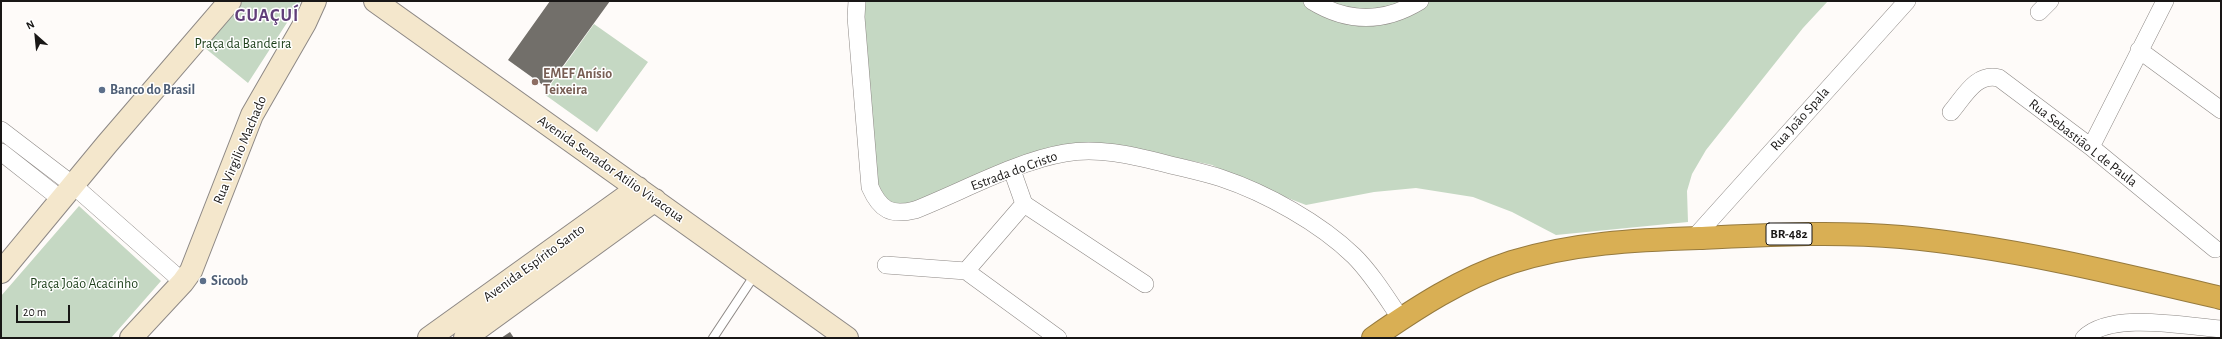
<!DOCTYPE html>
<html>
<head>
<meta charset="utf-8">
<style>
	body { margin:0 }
	#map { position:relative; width:2222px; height:339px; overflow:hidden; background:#fefbf9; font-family:"Alegreya Sans",sans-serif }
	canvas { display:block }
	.frame { position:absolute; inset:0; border:2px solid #191716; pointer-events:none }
	.north { position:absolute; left:16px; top:16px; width:40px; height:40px; -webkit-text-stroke:3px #fff; paint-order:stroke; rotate:333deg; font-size:11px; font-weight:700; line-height:16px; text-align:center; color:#191716 }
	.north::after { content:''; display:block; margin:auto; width:14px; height:18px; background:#191716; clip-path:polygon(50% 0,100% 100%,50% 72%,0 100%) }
	.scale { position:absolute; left:16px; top:305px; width:54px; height:18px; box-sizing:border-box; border:2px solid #191716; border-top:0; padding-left:5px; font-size:12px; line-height:14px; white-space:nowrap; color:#191716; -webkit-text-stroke:3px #fff; paint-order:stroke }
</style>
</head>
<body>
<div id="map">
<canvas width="2222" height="339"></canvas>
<div class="frame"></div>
<div class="north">N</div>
<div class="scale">20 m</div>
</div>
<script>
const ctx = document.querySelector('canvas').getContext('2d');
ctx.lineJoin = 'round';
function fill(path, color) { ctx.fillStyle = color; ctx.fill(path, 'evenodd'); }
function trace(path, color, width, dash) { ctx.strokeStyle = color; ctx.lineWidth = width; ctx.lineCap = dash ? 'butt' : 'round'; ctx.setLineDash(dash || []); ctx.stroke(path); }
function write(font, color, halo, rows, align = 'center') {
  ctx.font = font + ' "Alegreya Sans",sans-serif'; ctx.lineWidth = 3; ctx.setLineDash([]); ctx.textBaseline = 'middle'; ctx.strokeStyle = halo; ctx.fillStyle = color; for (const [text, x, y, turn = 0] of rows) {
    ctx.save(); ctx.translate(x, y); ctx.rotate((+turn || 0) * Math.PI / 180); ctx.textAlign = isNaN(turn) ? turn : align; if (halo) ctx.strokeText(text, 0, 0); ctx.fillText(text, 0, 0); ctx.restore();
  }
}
const green = new Path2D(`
	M243 1H301L248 83 205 48Z
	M850 1H1828L1803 28 1706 150 1692 174 1687 191 1688 222 1556 235 1512 212 1473 197 1416 188 1374 192 1306 205 1246 182 1212 165 1163 155 1089 158 1025 166 905 207 877 206Z
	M594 24 648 62 597 132 544 94Z
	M79 206 161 281 111 338H1V296Z`);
const building = new Path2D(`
	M550 1H610L547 88 508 60Z
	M510 332 514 338H501Z`);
const lane = new Path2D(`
	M713 338 756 273`);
const street = new Path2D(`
	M857 1 856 17 870 187C880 210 891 216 915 210 961 192 1017 161 1065 153 1097 147 1131 155 1163 163 1182 168 1202 172 1221 178 1266 193 1320 223 1354 256 1372 274 1386 297 1401 319
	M1312 1C1348 23 1384 23 1420 1
	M2039 12 2050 1
	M2139 50 2221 110
	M1951 112C1964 97 1976 72 1999 78L2091 147 2215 249
	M1 130 73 185 183 282
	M2091 147 2165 1
	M1 152 62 200
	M1012 170 1024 204 1145 284
	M1694 238 1907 1
	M886 265 966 271 1058 338
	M966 271 1024 204
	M2084 338C2111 311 2184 326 2221 329`);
const secondary = new Path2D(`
	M375 1 847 338
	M1 272 107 144 230 1
	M131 338 183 282 191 271 252 115 305 23 315 1
	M429 338 638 188
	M465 338 655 200`);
const highway = new Path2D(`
	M1373 338C1416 308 1462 278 1512 262 1573 243 1635 240 1699 238 1766 235 1834 231 1901 237 2009 247 2116 273 2221 298`);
const markers = [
	[535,82,4,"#8d6e63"],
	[102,90,4,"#5c6f8a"],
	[203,281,4,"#5c6f8a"]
];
const shields = [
	[1789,234,46]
];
const shieldNames = [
	["BR-482",1789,234]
];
const parkNames = [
	["Praça da Bandeira",243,44],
	["Praça João Acacinho",84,284]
];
const educationNames = [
	["EMEF Anísio",543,74],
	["Teixeira",543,90]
];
const serviceNames = [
	["Banco do Brasil",110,90],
	["Sicoob",211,281]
];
const streetNames = [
	["Rua João Spala",1800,119,-48],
	["Rua Sebastião L de Paula",2083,143,38],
	["Rua Virgilio Machado",240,150,-67],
	["Avenida Senador Atilio Vivacqua",611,169,35],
	["Estrada do Cristo",1014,171,-20],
	["Avenida Espírito Santo",534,263,-36]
];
const districtNames = [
	["GUAÇUÍ",267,16]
];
fill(green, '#c5d8c3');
fill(building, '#726f6a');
trace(lane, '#8d8885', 10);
trace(street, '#8d8885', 18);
trace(secondary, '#8d8885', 24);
trace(highway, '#967a3e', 24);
trace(lane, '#fff', 8);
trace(street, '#fff', 17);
trace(secondary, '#f4e7cc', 22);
trace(highway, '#d9af54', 22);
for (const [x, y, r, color] of markers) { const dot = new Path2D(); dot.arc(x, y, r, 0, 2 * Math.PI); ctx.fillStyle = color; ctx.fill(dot); trace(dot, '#fff', 1.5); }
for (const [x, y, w] of shields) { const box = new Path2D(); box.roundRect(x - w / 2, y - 11, w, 22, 3); ctx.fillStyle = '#fff'; ctx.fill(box); trace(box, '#191716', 1); }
write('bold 13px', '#191716', null, shieldNames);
write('14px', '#1d3f1a', '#fff', parkNames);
write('bold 14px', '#785e54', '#fff', educationNames, 'left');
write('bold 14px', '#4e5e75', '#fff', serviceNames, 'left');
write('14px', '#191716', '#fff', streetNames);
ctx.letterSpacing = '1px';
write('bold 18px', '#603e79', '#fff', districtNames);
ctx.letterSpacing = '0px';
</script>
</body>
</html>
